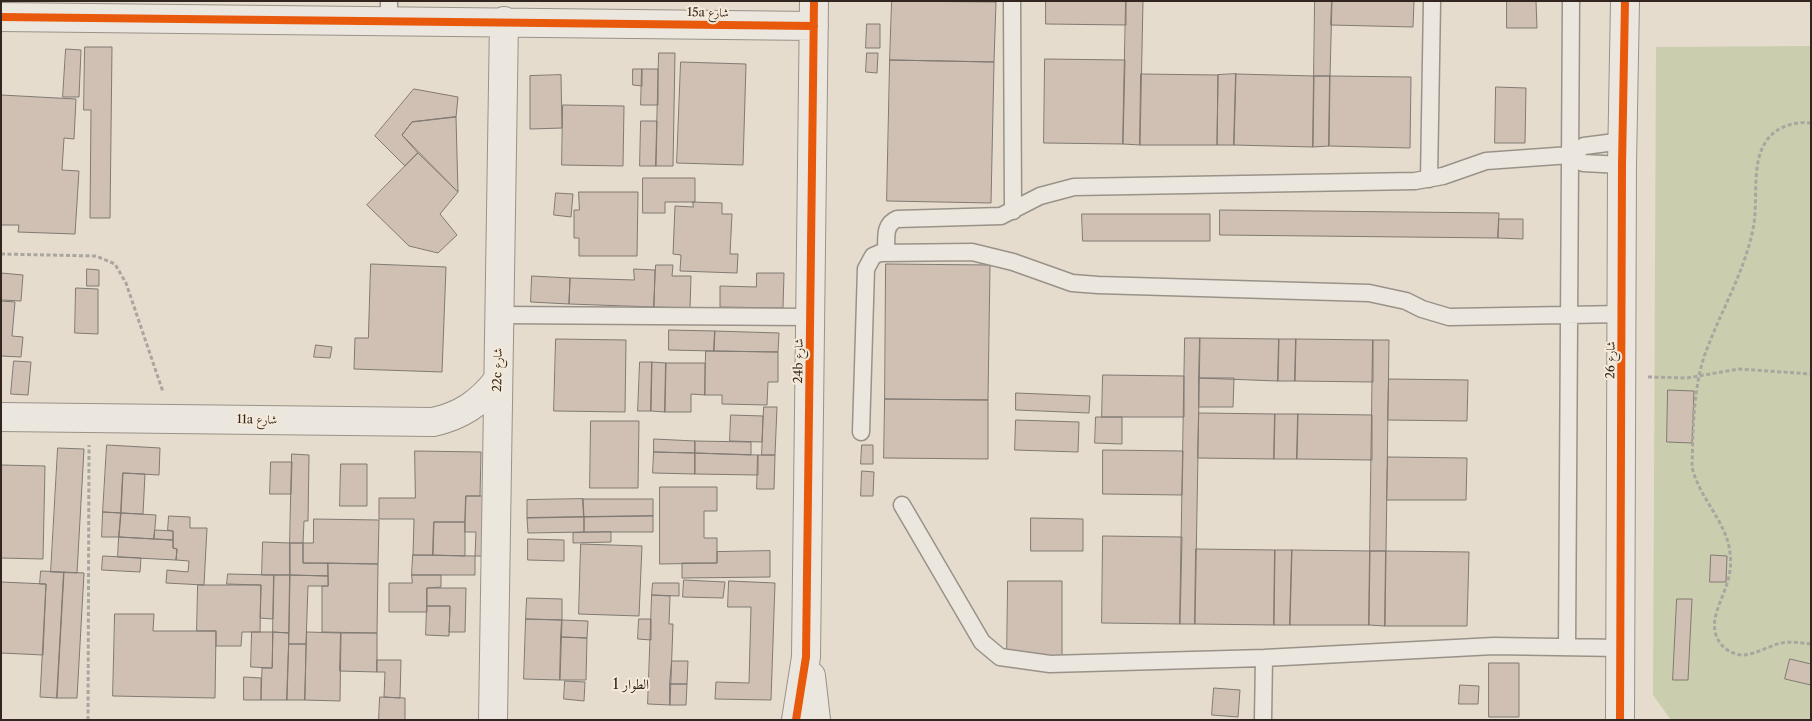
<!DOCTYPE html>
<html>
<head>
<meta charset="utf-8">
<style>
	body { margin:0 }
	#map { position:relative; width:1812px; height:721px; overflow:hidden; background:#e5dccd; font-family:"Libre Caslon Text",serif }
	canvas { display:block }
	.frame { position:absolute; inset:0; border:2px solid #332621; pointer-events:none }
</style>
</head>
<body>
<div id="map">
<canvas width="1812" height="721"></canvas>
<div class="frame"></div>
</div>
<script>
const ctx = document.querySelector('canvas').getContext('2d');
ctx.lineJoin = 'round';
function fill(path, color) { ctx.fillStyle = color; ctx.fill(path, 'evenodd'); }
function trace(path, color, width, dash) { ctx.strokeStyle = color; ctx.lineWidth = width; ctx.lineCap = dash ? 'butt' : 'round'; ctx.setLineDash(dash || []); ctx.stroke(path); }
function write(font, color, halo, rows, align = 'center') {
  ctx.font = font + ' "Libre Caslon Text",Amiri,serif'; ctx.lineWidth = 4; ctx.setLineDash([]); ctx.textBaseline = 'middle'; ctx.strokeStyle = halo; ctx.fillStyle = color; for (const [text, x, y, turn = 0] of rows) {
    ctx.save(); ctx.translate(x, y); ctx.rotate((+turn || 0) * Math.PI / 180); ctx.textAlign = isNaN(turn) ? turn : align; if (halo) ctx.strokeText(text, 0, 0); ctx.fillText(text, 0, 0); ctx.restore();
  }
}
const green = new Path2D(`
	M1811 46V720H1671L1653 695 1656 47Z`);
const building = new Path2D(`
	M892 1 996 2 994 62 890 60Z
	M1046 1H1126V25L1046 24Z
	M1126 1H1143L1140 145 1123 144Z
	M1315 1H1332L1330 76H1314Z
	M1332 1H1414L1413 27 1331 25Z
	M1507 1H1536L1537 28H1507Z
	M867 24H880V48H866Z
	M85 47H112L110 218H90L91 110H84Z
	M66 49 81 50 79 97H63Z
	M659 53H675L673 166H656Z
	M867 53H878L877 73 866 72Z
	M1045 59 1125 60 1123 144 1044 143Z
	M890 60 994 62 991 203 887 201Z
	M681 62 746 64 743 165 677 163Z
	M633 69H642V86L633 85Z
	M642 69H658V105H641Z
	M1141 74 1218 75 1217 145H1140Z
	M1236 74 1314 76 1313 147 1234 145Z
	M1236 74 1234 145H1217L1218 75Z
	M561 75 562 128 530 129V76Z
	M1314 76H1330L1329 146 1313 147Z
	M1330 76 1411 77 1410 148 1329 146Z
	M1496 87 1526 88 1525 143H1495Z
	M414 89 458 97 456 117 412 122 402 135 418 153 405 166 375 136Z
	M1 95 76 99 74 139 64 138 62 170 79 171 75 234 18 232 19 225H1Z
	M563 105 624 106 623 166 562 165Z
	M456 117 458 192 402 135 412 122Z
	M641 121H657L656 166H640Z
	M418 153 458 192 440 214 457 235 438 253 409 246 367 205Z
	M643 178H695V202H665V213H643Z
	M579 192H638L637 256H579V238H574V210H579Z
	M556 193 573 194 571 217 554 215Z
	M693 202 722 203V214H732L730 254H738L737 273 680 271 681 255 673 254 675 206 693 207Z
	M1220 210 1499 213 1498 238 1220 235Z
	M1082 214H1210V241H1083Z
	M1499 219H1523V239L1498 238Z
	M371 264 446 267 442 372 354 369 355 338H368Z
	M886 264 990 265 988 400 885 399Z
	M656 265H673L672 276H691L690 308 654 307Z
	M87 269 99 270V286H87Z
	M634 269 655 270 654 307 569 304 570 278 634 280Z
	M1 273 23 275 21 301 1 300Z
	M757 273H784L783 308 720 307V286L756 287Z
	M532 276 570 278 569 304 531 302Z
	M76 288 98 289V334L75 333Z
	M1 301 15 302 12 336 23 337 21 357 1 356Z
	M669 330 715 331 714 351 669 350Z
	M715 331 779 333 778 352 714 351Z
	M1185 338H1200L1195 624H1180Z
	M1200 338 1279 339 1278 381 1199 378Z
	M556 339 626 340 625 412 554 411Z
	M1279 339H1296L1295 381H1278Z
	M1296 339 1373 340V382L1295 381Z
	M1373 340H1389L1386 551H1370Z
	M316 345 332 347 330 358 314 357Z
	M706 351 778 352V382H768L767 405 722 404V395H705Z
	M14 361 31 362 28 395 11 394Z
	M640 362H652L651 411H638Z
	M652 362 666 363 665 412 651 411Z
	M666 363H705V395L691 394V412H665Z
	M1103 375 1184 376V417H1102Z
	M1199 378H1234L1233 407H1199Z
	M1389 379 1468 380 1467 421 1388 420Z
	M1668 390 1694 391 1692 443 1667 442Z
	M1016 393 1090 396 1089 413 1016 410Z
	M885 399 988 400V459L884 458Z
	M764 407H777L775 455H762Z
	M1199 413 1275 414 1274 459 1198 458Z
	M1275 414H1298L1297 459H1274Z
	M1298 414 1372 415V460L1297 459Z
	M731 415 763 416 762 442 730 441Z
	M1096 417H1122V444L1095 443Z
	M1016 420 1079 422 1078 452 1015 450Z
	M591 421H639L638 488H590Z
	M654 439 695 441V453L654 452Z
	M695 441 751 442V455L695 453Z
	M107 445 160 448 159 475 123 473 121 513 103 512Z
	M862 445H873V464H861Z
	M58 448 84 449 77 573 51 572Z
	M1103 450 1183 451 1182 495 1103 494Z
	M415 451 481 452 480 496H466L465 522H434L433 555H413L414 519H379V498H415Z
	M654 452 695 453V474L653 473Z
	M695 453 758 455V475L695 474Z
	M292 454 309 455 308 521H304L303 543H290Z
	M758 455H775L774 489H757Z
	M1388 457 1467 458 1466 500H1387Z
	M271 462H292L291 494H270Z
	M341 464H367V506H340Z
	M1 465 45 466 43 559 1 558Z
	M862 471 874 472 873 496H861Z
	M123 473 145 474 143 514 121 513Z
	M660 487H717V511H704V538H717V563L660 564Z
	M466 496H490L488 556H475L476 532H465Z
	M583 499H653V516L584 517Z
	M583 499 584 517 527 518V500Z
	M103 512 121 513 119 537H102Z
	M121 513 156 515 154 539 119 537Z
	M169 516 190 517V528H207L204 585 166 583 167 570 188 572 189 561 176 560 177 549 173 548V531L168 530Z
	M653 516V532H584V517Z
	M584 517V532L528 533 527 518Z
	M1031 518 1083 519V551H1031Z
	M314 519 379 520 378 564 303 563V543H313Z
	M434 522H465V556L433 555Z
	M155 530 173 531V540L154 539Z
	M611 532V542L573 543V533Z
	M1103 536 1182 537 1180 624 1102 623Z
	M119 537 173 540V548L177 549 176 560 118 557Z
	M528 539 564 540V561L528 560Z
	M263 542 290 543V575H262Z
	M290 543H303V563H328V576L290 575Z
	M581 544 642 546 639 616 579 614Z
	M1196 549 1275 550 1274 625 1195 624Z
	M1275 550H1292L1290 625H1274Z
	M1292 550 1370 551 1369 625H1290Z
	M770 551V577L682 578V563H717V552Z
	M1370 551H1386L1385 626 1369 625Z
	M1386 551 1469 552 1467 626H1385Z
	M413 555 475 556V575H412Z
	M1711 555 1727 556 1726 582H1710Z
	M103 556 141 558 140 572 102 570Z
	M328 563 378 564 377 633 322 632V586H328Z
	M41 571 64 572 57 698 40 697 46 584H40Z
	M64 572 84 573 77 698H57Z
	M228 574 274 575 273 619 260 618 261 585 227 584Z
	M274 575H290L289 633 273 632Z
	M290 575 328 576V586H308L306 644H289Z
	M412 575H441V587L427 588V612H389V583H412Z
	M684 580 725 582 723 598 683 597Z
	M729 581 775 583 771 700 715 699 716 682 749 683 751 607H728Z
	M1008 581H1062V657H1007Z
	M1 582 46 584 43 655 1 653Z
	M653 583H679V596L652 595Z
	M198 585H261L260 632H242L241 646H216V631H197Z
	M427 588H466L465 632H449L450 606H427Z
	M652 595 670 596 669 624H673L670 705 648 704Z
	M527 598 562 599V620L526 619Z
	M1677 599H1692L1688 680H1673Z
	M427 606H450L449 636 426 635Z
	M115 614H154L153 631H216L215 698 113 696Z
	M526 619 562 620 560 680 524 679Z
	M639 619H651V640L638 639Z
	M562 620 588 621 587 638 561 637Z
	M252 632H273L272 668 251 667Z
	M273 632 289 633 287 700H261L262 668H272Z
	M307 632 341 633 340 701 305 700Z
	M341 633H377V672L340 671Z
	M561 637 587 638 586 680H560Z
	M289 644H306L305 700H287Z
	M1790 659 1811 664V685L1785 679Z
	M377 660H401L400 698 384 697 385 672H377Z
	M672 661H688L687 684H670Z
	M1489 663H1519V717H1489Z
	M244 677 261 678V700H244Z
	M565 681 585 682 584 701 564 699Z
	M670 684H687L686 705H670Z
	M1460 685 1479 686 1478 704H1459Z
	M1214 688 1240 690 1238 717 1212 715Z
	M380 697 405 698V720H379Z`);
const path = new Path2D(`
	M1811 123C1795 121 1776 127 1767 140 1750 163 1759 201 1753 229 1744 274 1719 314 1704 357 1693 391 1693 432 1692 467 1699 498 1727 522 1730 553 1731 560 1731 568 1729 576 1725 598 1704 623 1721 644 1726 651 1736 655 1744 655 1756 654 1769 646 1781 643 1791 641 1801 643 1811 644
	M1 254 96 256 115 264 126 283 163 392
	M1648 377 1687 378 1739 369 1811 374
	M88 720 89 445`);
const service = new Path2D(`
	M1012 1 1013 211
	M389 21V1
	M1570 155 1583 163 1622 165
	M1429 179 1432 1
	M886 252C887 239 883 225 897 219L1001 216 1040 196 1074 187 1415 181 1443 176 1486 161 1570 155 1584 146 1623 141
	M499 315 811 317
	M861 432 866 269 873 256 880 253 972 252 1013 262 1072 283 1098 285 1369 293 1406 301 1422 309 1449 317 1623 314
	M902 505 982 642 1000 657 1050 664 1264 658 1494 646 1620 648
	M1567 647 1571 1
	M1263 720 1264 658`);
const minor = new Path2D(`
	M1 17 814 26
	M1 417 433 422C461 416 480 403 498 380
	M811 676 816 720
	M493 720 504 21
	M796 720 806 657 814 1
	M1620 720 1622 165 1625 1`);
const cycleway = new Path2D(`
	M1 17 814 26
	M796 720 806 657 814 1
	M1620 720 1622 165 1625 1`);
const streetNames = [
	["15a شارع",708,13,1],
	["شارع 26",1611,360,-89],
	["24b شارع",799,361,-89],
	["22c شارع",498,370,-89],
	["11a شارع",257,420,1]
];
const neighbourhoodNames = [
	["الطوار 1",631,685]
];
fill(green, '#cbceae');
fill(building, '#d0bfb3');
trace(building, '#807a72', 1);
trace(service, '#999289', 19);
trace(minor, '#999289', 30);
trace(path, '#aaa59f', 3, [4, 2.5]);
trace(service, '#ebe6de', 16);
trace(minor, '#ebe6de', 28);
trace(cycleway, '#e8590c', 8);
write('12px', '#332621', '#f5ead8', streetNames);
write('14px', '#332621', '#f5ead8', neighbourhoodNames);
</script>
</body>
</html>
